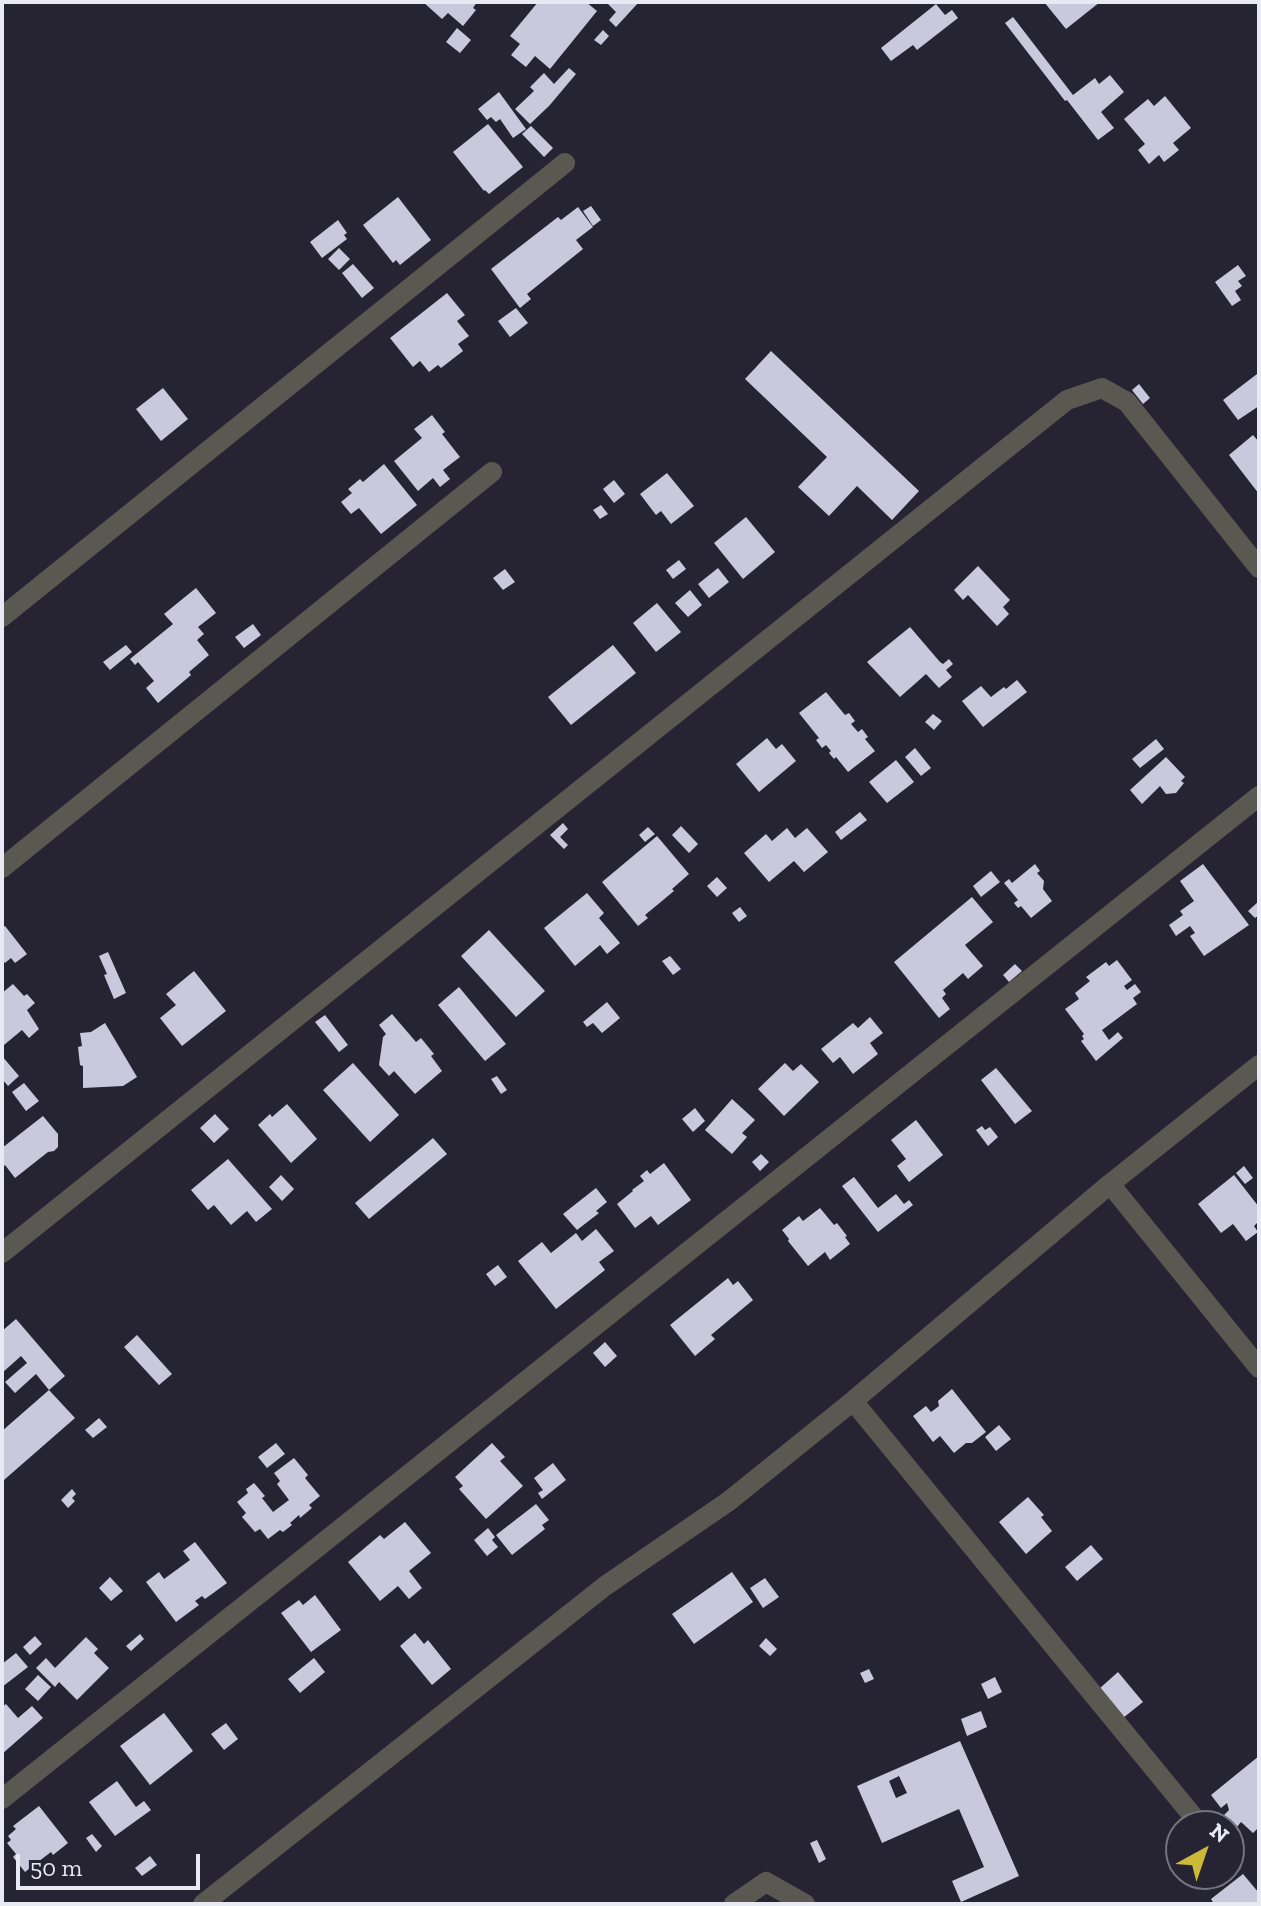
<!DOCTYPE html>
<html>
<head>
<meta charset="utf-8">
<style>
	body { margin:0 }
	#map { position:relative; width:1261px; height:1906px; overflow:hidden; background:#262433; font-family:"Zilla Slab",serif }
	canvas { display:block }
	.frame { position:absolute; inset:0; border:4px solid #e9e9f3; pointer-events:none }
	.north { position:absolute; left:1165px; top:1810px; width:80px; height:80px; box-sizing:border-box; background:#262433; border:2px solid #747380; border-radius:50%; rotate:40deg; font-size:22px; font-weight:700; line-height:32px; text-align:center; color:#e9e9f3 }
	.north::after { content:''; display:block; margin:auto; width:28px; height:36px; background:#cdb938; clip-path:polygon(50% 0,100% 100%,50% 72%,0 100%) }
	.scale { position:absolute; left:16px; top:1854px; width:184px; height:36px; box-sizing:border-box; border:4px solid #e9e9f3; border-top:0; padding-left:10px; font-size:24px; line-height:28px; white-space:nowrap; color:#e9e9f3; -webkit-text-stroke:6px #262433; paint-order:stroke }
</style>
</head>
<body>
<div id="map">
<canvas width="1261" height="1906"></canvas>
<div class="frame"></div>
<div class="north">N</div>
<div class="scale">50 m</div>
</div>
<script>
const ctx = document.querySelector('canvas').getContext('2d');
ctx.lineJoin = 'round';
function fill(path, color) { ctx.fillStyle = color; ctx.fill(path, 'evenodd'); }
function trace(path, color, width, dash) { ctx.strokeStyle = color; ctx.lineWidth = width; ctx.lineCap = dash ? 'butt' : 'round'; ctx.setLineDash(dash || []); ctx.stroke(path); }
const building = new Path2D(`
	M423 2H477L473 8 476 10 463 26 448 13 442 19Z
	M538 2H586L597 11 550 69 535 56 526 67 511 55 520 44 510 36Z
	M606 2H639L616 27 609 20 616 12Z
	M1044 2H1100L1066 29Z
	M936 4 945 15 952 10 958 18 917 50 913 45 891 61 881 48Z
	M1013 17 1073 95 1095 78 1099 84 1110 75 1124 92 1101 112 1114 128 1098 140 1067 100 1065 101 1005 23Z
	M457 28 471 40 460 53 446 42Z
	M603 30 609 36 601 45 594 40Z
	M569 68 576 74 549 106 530 124 515 109 534 91 530 87 544 73 554 84Z
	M499 92 526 129 513 138 500 119 496 122 491 117 487 120 478 109Z
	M1165 96 1191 128 1173 143 1179 150 1164 162 1159 155 1149 164 1138 150 1145 144 1124 119 1148 99 1154 106Z
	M488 124 523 167 489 194 485 190 484 191 453 152Z
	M531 126 553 148 544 157 522 134Z
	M398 197 431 240 400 265 396 260 393 263 363 225Z
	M591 206 601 220 593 226 583 211Z
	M578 207 593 227 576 240 583 249 527 294 531 299 520 308 491 269 558 217 561 220Z
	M338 220 347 233 344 235 347 239 322 258 310 242Z
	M339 248 350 259 339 270 328 259Z
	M353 264 374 288 362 298 342 273Z
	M1238 265 1246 276 1238 281 1242 286 1235 291 1241 300 1232 306 1215 282Z
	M447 293 465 315 457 321 469 336 458 344 463 351 441 368 438 365 429 372 420 361 413 367 390 338Z
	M516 308 528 323 510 337 498 321Z
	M771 351 919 491 892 520 857 486 829 516 798 487 827 457 745 379Z
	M1257 374 1259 376V406L1238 420 1223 400Z
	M1139 384 1150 398 1143 404 1132 390Z
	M163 388 188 419 161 441 136 409Z
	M432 415 445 432 442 434 460 457 443 470 450 479 440 487 433 478 418 491 394 461 422 438 414 429Z
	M1253 435 1259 442V494L1229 455Z
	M384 464 417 505 381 534 359 508 351 514 341 502 352 493 348 489 360 479 363 482Z
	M667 473 694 506 671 524 661 511 656 515 640 494Z
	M614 480 625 494 614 503 603 489Z
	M601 505 608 514 600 519 593 510Z
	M746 517 775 552 743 579 714 543Z
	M679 560 686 569 673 579 666 570Z
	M978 566 1010 600 1003 607 1009 614 997 626 968 595 963 600 954 590Z
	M718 568 729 582 709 598 698 584Z
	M505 569 515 582 503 590 493 578Z
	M196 588 216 613 198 627 204 634 197 640 209 655 189 672 191 675 158 703 146 688 154 681 138 662 135 665 130 659 173 624 164 614Z
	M690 590 702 605 688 617 675 603Z
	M657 603 681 632 656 652 633 623Z
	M253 624 261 635 244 648 235 637Z
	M910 627 940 662 943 664 949 659 953 664 946 670 952 677 939 688 926 674 900 697 867 662Z
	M126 645 132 652 110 670 103 662Z
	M613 645 636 673 571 725 548 697Z
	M1017 680 1027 692 983 727 962 701 981 686 991 697 1004 687 1006 689Z
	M826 692 845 715 849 713 855 721 851 724 858 732 862 729 868 737 865 739 875 751 848 772 836 757 834 759 829 753 831 751 826 745 822 748 816 740 819 738 799 713Z
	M933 714 942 721 934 730 925 722Z
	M767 738 776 749 782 744 796 761 759 792 736 764Z
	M1156 739 1164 749 1140 768 1132 759Z
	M915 748 931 768 921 776 905 757Z
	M1166 757 1185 777 1181 781 1184 783 1176 793 1166 794 1160 786 1142 804 1130 790Z
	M896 760 914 782 887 803 869 782Z
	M860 812 867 820 841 840 835 832Z
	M563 823 568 829 560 837 568 845 564 849 550 835Z
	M681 826 698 844 689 853 672 835Z
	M648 827 655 834 645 842 639 835Z
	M787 828 795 838 807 828 828 852 804 872 794 861 769 882 744 853 766 834 772 841Z
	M657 836 689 874 672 889 674 891 645 915 648 918 638 926 602 882Z
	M1035 864 1040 871 1037 873 1044 881 1043 889 1052 901 1031 918 1021 906 1018 908 1014 903 1018 900 1004 883 1009 879 1012 883Z
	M1203 864 1249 925 1204 956 1190 936 1195 933 1190 926 1176 936 1169 925 1183 915 1180 911 1194 901 1180 881Z
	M991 871 1000 882 981 897 973 886Z
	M717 877 727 888 717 897 707 886Z
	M587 893 604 913 599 918 620 943 607 954 600 945 575 966 544 928Z
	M972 897 993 922 965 945 983 966 968 979 963 973 943 990 946 994 942 998 950 1009 939 1018 894 962Z
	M1259 901V915L1255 918 1248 911Z
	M740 907 747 916 739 922 732 913Z
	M5 926 27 954 15 963 11 958 5 963 2 959 4 950 2 948V928Z
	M489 930 545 991 516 1017 461 956Z
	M108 952 126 993 114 999 104 975 107 974 99 956Z
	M670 956 681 969 673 975 662 961Z
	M1117 960 1132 980 1124 986 1127 990 1135 984 1141 992 1133 998 1137 1004 1102 1030 1109 1040 1118 1032 1123 1038 1096 1061 1081 1041 1084 1039 1082 1036 1084 1034 1065 1009 1079 999 1075 993 1090 981 1086 977 1106 962 1109 966Z
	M1015 964 1022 971 1009 982 1003 975Z
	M194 971 226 1011 182 1046 160 1018 176 1005 166 994Z
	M13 984 24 996 27 994 35 1003 27 1010 39 1029 29 1038 22 1030 4 1045 2 1043V993Z
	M459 987 506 1044 485 1061 438 1005Z
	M607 1002 620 1018 602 1033 593 1023 587 1027 583 1022Z
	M392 1014 416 1042 421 1038 434 1054 431 1056 442 1071 415 1094 394 1071 389 1076 379 1065 383 1037 386 1034 379 1025Z
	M325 1015 348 1045 339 1052 315 1022Z
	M870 1017 883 1033 870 1043 878 1054 853 1074 840 1057 833 1063 821 1049 853 1023 858 1028Z
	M105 1023 137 1077 123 1086 83 1088V1066L80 1065 78 1047 82 1046 80 1033 91 1032Z
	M2 1056 19 1076 8 1086 2 1079Z
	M353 1063 399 1115 370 1142 323 1090Z
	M785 1063 793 1071 801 1064 819 1082 784 1116 758 1089Z
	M996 1068 1032 1111 1015 1124 981 1080Z
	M497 1076 507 1090 501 1094 491 1079Z
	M24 1083 39 1101 26 1111 12 1092Z
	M732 1099 755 1120 742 1133 747 1137 732 1154 705 1130Z
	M287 1104 317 1139 291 1163 258 1125 270 1114 272 1117Z
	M695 1108 705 1121 693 1132 682 1119Z
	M215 1114 229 1129 214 1143 200 1128Z
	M43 1116 58 1134V1147L54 1151 48 1152 15 1178 5 1165 2 1168V1148Z
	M916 1120 943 1155 909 1182 897 1166 906 1159 891 1140Z
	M982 1126 985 1130 990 1127 998 1137 988 1146 976 1130Z
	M433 1138 447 1154 369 1219 355 1203Z
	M761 1154 769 1162 760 1171 752 1162Z
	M228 1159 272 1209 256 1222 247 1211 231 1225 214 1205 208 1210 191 1190Z
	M664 1163 691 1200 658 1225 651 1216 635 1228 617 1204 633 1191 632 1190 644 1181 640 1176 647 1170 650 1174Z
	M1244 1166 1253 1178 1245 1184 1236 1173Z
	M281 1175 294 1189 282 1201 269 1187Z
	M1234 1175 1259 1207V1221L1254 1226 1258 1232 1246 1241 1233 1224 1221 1233 1198 1204Z
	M854 1177 878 1208 896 1194 904 1204 909 1200 913 1205 878 1232 842 1186Z
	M596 1188 607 1202 596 1211 599 1213 577 1230 563 1214Z
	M820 1208 834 1225 837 1223 847 1236 845 1237 850 1244 830 1260 825 1252 808 1266 788 1241 789 1239 782 1230 799 1216 803 1221Z
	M596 1229 614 1251 599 1262 605 1270 556 1309 518 1261 542 1242 551 1253 576 1233 582 1241Z
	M498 1265 507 1277 495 1286 486 1274Z
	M728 1278 733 1285 738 1281 753 1300 711 1335 715 1339 695 1356 670 1325Z
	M16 1319 65 1376 49 1390 36 1374 15 1393 5 1382 27 1363 21 1356 2 1373V1331Z
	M137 1335 172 1374 159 1385 124 1347Z
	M605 1342 617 1356 605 1367 593 1353Z
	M952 1389 986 1432 972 1443H966L954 1453 940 1436 933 1442 913 1416 926 1406 931 1412 939 1406 938 1401Z
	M49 1390 75 1418 4 1480 2 1477V1431Z
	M99 1418 107 1427 93 1438 85 1430Z
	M999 1425 1011 1439 996 1451 985 1437Z
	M276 1443 285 1454 267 1468 258 1457Z
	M492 1443 505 1457 500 1461 523 1486 486 1519 459 1489 463 1486 455 1477Z
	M294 1458 308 1475 305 1478 320 1496 309 1505 312 1508 300 1518 299 1515 290 1523 292 1525 283 1532 280 1530 268 1539 260 1529 255 1532 242 1517 246 1513 237 1502 248 1493 246 1489 254 1483 265 1496 262 1498 273 1512 289 1500 277 1484 280 1481 274 1473Z
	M553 1463 566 1480 542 1499 538 1493 543 1490 534 1478Z
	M72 1489 76 1494 72 1498 75 1501 68 1508 61 1500Z
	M1028 1497 1044 1515 1041 1517 1052 1531 1026 1554 999 1522Z
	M536 1504 549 1520 542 1525 545 1529 512 1555 496 1535Z
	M405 1522 431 1553 409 1571 422 1588 409 1599 398 1586 380 1601 348 1562 380 1535 384 1539Z
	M488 1528 495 1537 492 1540 498 1547 487 1556 474 1540Z
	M195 1542 227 1583 205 1599 202 1596 195 1601 199 1605 176 1622 146 1582 159 1572 164 1579 190 1560 183 1551Z
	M1091 1545 1103 1559 1077 1581 1065 1567Z
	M732 1572 753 1602 694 1644 672 1614Z
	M110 1577 123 1591 111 1601 99 1588Z
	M765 1578 779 1597 763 1608 750 1588Z
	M315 1595 341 1630 311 1652 281 1613 299 1600 303 1605Z
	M415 1633 424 1644 428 1640 451 1669 432 1685 400 1646Z
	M140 1634 144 1639 131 1651 126 1646Z
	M35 1636 42 1644 30 1655 23 1647Z
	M86 1637 98 1649 94 1653 109 1668 77 1700 59 1682 55 1687 36 1668 46 1658 55 1668Z
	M766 1638 777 1649 770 1656 759 1646Z
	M16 1653 28 1667 2 1687V1664Z
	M314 1658 325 1672 300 1693 288 1679Z
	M869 1669 874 1679 865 1683 860 1673Z
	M1118 1672 1143 1702 1123 1718 1099 1689Z
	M38 1675 51 1687 38 1701 25 1689Z
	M995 1677 1002 1692 988 1699 981 1684Z
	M6 1704 18 1718 32 1706 43 1718 2 1754V1707Z
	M981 1711 987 1727 967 1736 961 1719Z
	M164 1713 193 1751 150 1785 120 1746Z
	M226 1723 238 1739 224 1750 211 1734Z
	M960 1741 1019 1876 961 1902 952 1881 984 1867 959 1809 882 1843 857 1786ZM899 1776 907 1793 896 1798 889 1781Z
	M1259 1756V1827L1253 1833 1241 1822 1236 1828 1223 1816 1229 1810 1227 1803 1221 1808 1211 1795Z
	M117 1781 136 1807 144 1801 151 1810 115 1836 89 1802Z
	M39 1806 68 1843 53 1855 51 1852 25 1872 13 1857 16 1854 7 1843 11 1840 8 1836 16 1829 13 1826Z
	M92 1834 102 1846 96 1852 86 1838Z
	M817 1840 826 1859 819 1863 810 1843Z
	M150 1856 157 1865 142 1876 135 1868Z
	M1243 1874 1259 1893V1904H1214L1211 1899Z`);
const minor = new Path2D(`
	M2 617 565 163
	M2 868 492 472
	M1110 1184 1259 1368
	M2 1253 1067 400 1102 388 1127 402 1259 568
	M853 1401 1201 1826
	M2 1799 1259 796
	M1229 1860 1232 1864
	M203 1904 605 1586 729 1501 853 1401 1110 1184 1259 1065
	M734 1904 766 1882 805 1904`);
fill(building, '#cac8dd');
trace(minor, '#5a5951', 20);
</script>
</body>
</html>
